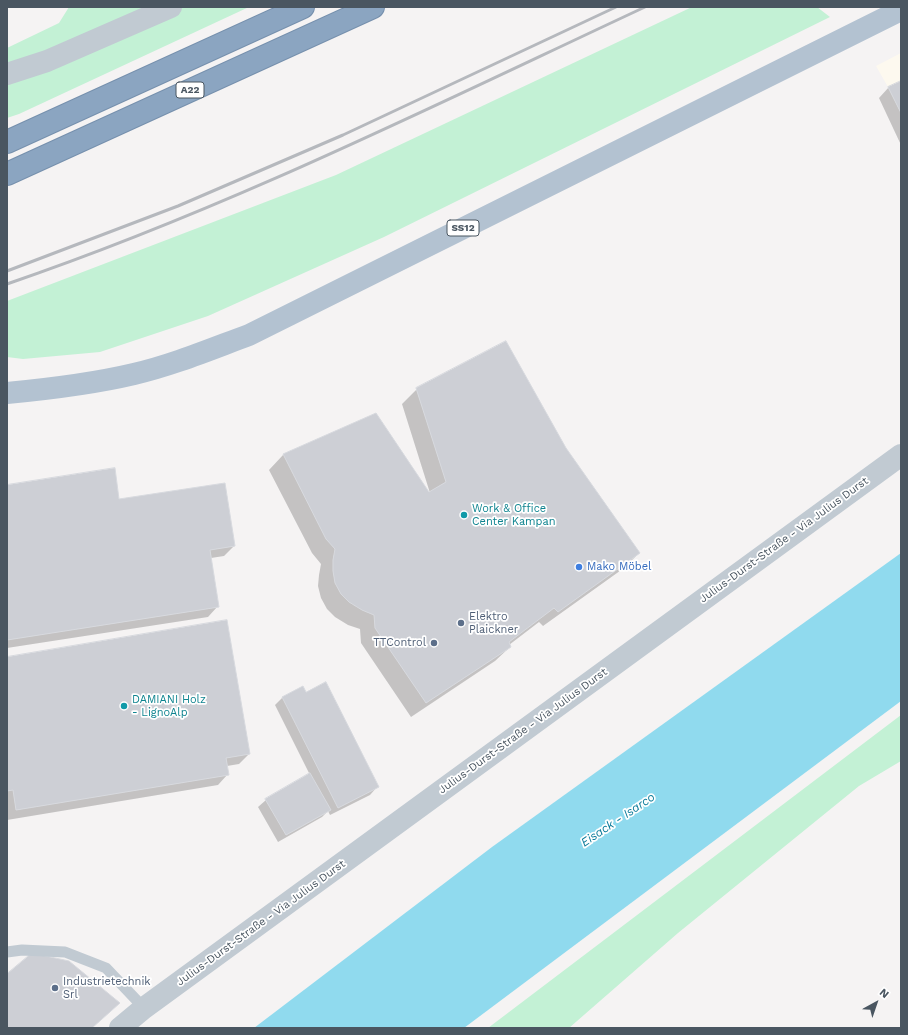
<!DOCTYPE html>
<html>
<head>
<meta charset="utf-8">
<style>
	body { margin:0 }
	#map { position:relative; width:908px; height:1035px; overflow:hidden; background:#f5f3f3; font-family:"Work Sans",sans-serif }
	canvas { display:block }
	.frame { position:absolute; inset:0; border:8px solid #4a5661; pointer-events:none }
	.north { position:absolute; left:856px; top:983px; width:40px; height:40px; -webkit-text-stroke:3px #fff; paint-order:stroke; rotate:40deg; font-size:11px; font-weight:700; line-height:16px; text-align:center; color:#4a5661 }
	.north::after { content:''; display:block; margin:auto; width:14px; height:18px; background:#4a5661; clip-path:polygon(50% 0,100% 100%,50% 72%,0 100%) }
</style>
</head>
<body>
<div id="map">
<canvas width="908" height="1035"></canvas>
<div class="frame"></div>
<div class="north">N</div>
</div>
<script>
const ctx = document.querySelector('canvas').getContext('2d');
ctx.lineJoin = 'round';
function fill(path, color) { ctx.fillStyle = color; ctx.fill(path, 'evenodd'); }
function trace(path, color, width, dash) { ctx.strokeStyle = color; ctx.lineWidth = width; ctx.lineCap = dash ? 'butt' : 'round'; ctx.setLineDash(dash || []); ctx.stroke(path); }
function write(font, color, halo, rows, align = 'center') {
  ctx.font = font + ' "Work Sans",sans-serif'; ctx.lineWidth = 3.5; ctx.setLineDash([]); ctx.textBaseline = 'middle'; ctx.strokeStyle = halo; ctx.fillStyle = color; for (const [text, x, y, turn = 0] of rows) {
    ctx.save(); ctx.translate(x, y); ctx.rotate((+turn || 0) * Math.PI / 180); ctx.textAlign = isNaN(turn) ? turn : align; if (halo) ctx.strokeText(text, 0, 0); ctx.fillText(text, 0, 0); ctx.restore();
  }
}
const commercial = new Path2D(`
	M901 53V113L888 87 876 66Z`);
const green = new Path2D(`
	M69 7H249L19 114 7 118V48L59 23Z
	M692 7H817L830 17 384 237 208 316 100 352 23 359 7 357V301L336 175Z
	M901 715V761L859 786 678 933 569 1028H488Z`);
const water = new Path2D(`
	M901 553V701L464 1028H254L492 847Z`);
const shadow = new Path2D(`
	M901 82V145L879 98 889 87Z
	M417 389 565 448 639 553 624 568 543 626 539 622 509 645 510 647 495 661 411 717 361 643 360 629 348 625 335 617 327 609 321 598 318 586 319 575 321 564 312 553 269 470 283 455 376 414 428 494 430 493 402 404Z
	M224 484 234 546 224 556 211 558 218 606 208 617 7 648V486L119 500Z
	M7 658 249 754 239 764 227 766 228 774 218 785 7 820Z
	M306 693 377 787 370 795 330 815 328 811 322 817 278 842 258 807 266 800 310 775 275 705 283 697Z`);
const building = new Path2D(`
	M901 81V113L888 87Z
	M506 341 566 448 640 553 558 612 554 608 509 642 511 647 426 703 375 628 374 615 362 610 349 602 341 594 335 583 333 571V560L335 549 326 539 283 454 376 413 429 492 446 482 416 388Z
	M115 468 119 499 225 483 235 546 210 550 219 607 7 640V485Z
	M227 620 250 754 226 758 229 775 16 810 13 790 7 791V657Z
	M326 682 379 787 338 808 282 697 303 686 306 692Z
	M310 773 331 810 286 835 265 799Z
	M32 953 69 961 120 1003 92 1028H7V974Z`);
const lane = new Path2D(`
	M7 952 22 950 65 952 106 968 144 1008`);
const street = new Path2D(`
	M7 74 47 61 171 7
	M120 1028 144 1008 901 455`);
const primary = new Path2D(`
	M7 393C49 389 92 384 134 374 173 365 211 349 249 335L901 10`);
const highway = new Path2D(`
	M7 142 303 7
	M7 174 373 7`);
const rail = new Path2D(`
	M7 271 178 206 343 135 616 7
	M7 284C227 209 435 105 645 7`);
const markers = [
	[464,515,4,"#0f9aa8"],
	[579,567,4,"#3f7fe0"],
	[461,623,4,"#5c6f8a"],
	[434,643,4,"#5c6f8a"],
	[124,706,4,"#0f9aa8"],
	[55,988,4,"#5c6f8a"]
];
const shields = [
	[190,90,28],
	[463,228,32]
];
const shieldNames = [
	["A22",190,90],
	["SS12",463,228]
];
const cultureNames = [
	["Work & Office",472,509],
	["Center Kampan",472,522],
	["DAMIANI Holz",132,700],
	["- LignoAlp",132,713]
];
const streetNames = [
	["Julius-Durst-Straße - Via Julius Durst",784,540,-36],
	["Julius-Durst-Straße - Via Julius Durst",523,731,-36],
	["Julius-Durst-Straße - Via Julius Durst",261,923,-36]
];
const shopNames = [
	["Mako Möbel",587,567]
];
const serviceNames = [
	["Elektro",469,617],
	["Plaickner",469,630],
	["TTControl",426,643,"right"],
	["Industrietechnik",63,982],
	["Srl",63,995]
];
const waterNames = [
	["Eisack - Isarco",618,820,-34]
];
fill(commercial, '#fdf9ef');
fill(green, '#c3f1d5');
fill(water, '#90daee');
fill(shadow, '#0003');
fill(building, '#cdcfd5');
trace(building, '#d7d9de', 1);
trace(highway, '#7690ad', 24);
trace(lane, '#c1cad2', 11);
trace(street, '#c1cad2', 22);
trace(primary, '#b3c2d1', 22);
trace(highway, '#8ba5c1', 22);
trace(rail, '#b5b8bd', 3);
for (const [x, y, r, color] of markers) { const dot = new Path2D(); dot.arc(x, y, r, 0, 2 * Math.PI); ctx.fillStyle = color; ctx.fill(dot); trace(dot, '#fff', 1.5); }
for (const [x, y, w] of shields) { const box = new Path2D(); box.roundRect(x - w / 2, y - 8, w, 16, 3); ctx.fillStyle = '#fff'; ctx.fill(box); trace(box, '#4a5661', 1); }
write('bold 10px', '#4a5661', null, shieldNames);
write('11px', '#0d838f', '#fff', cultureNames, 'left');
write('11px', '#4a5661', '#fff', streetNames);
write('11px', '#366cbe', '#fff', shopNames, 'left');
write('11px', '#4e5e75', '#fff', serviceNames, 'left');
write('italic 12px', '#0c7c9b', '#fff', waterNames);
</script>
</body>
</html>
